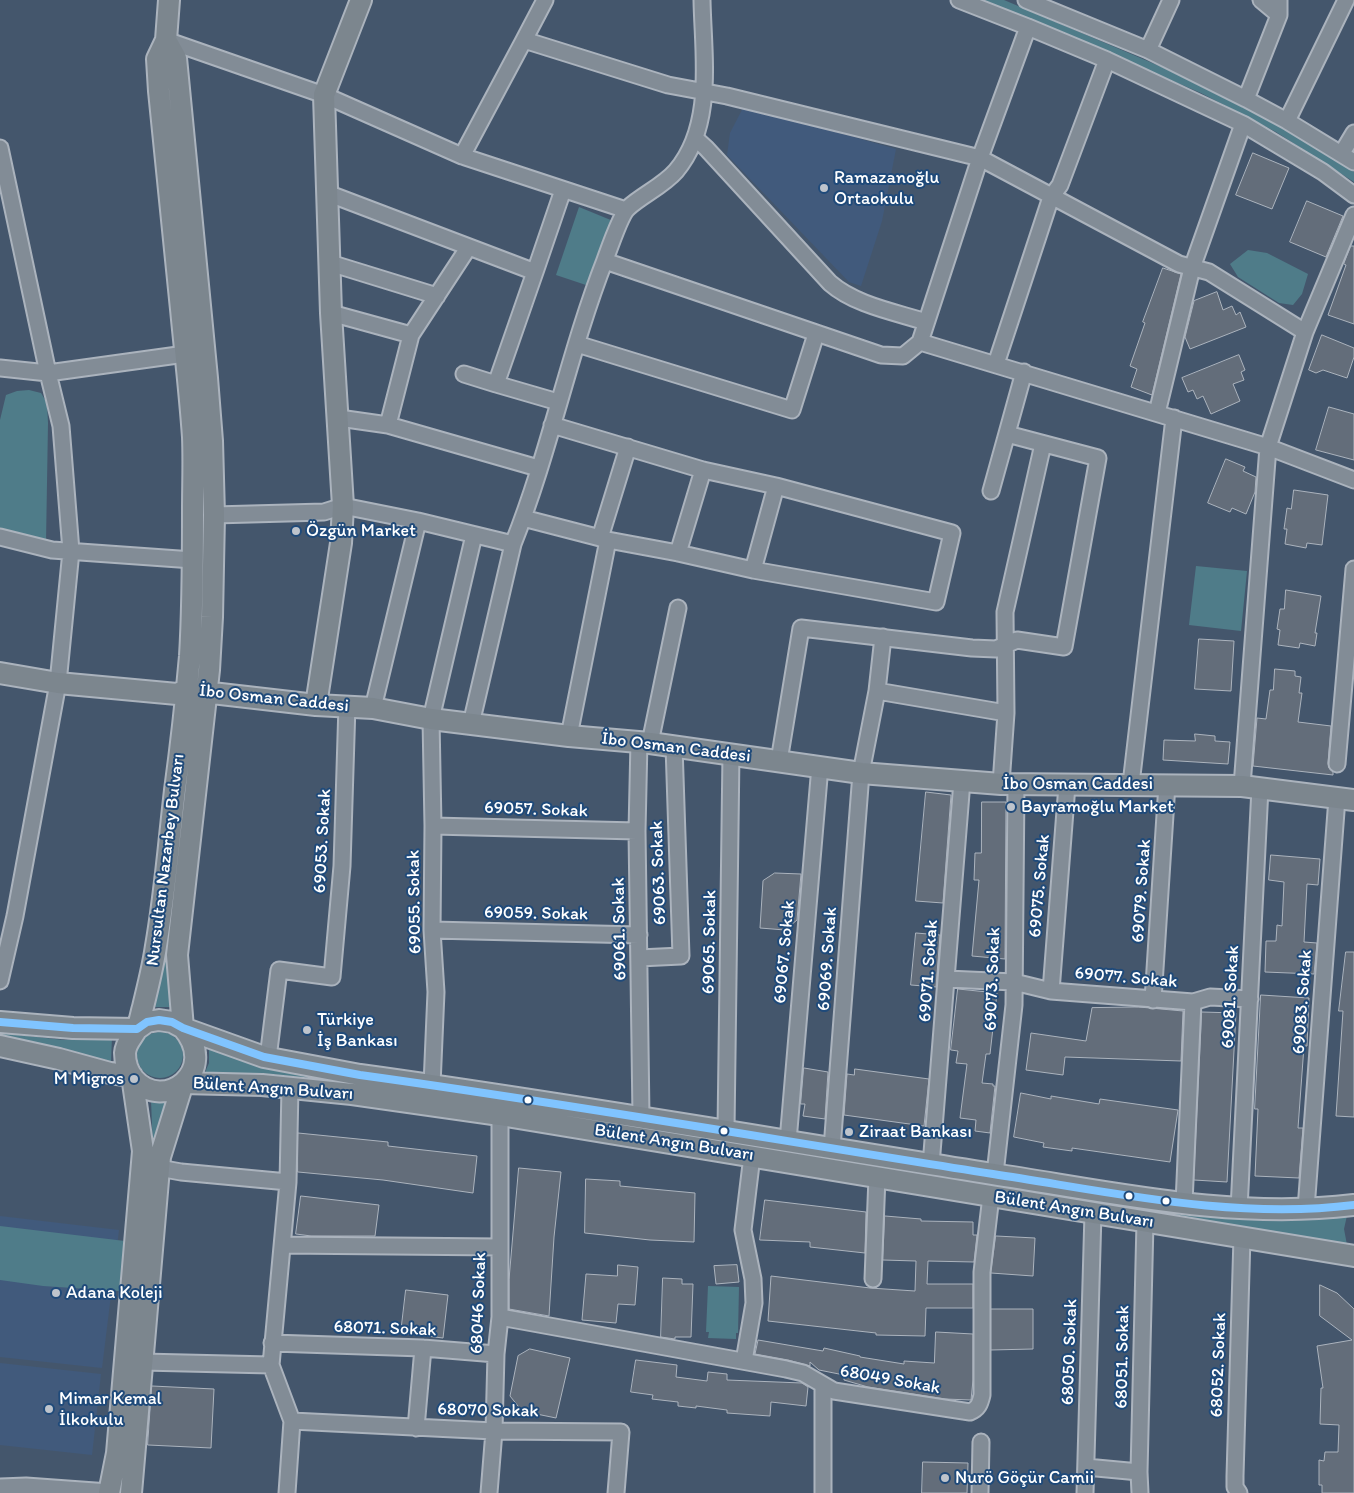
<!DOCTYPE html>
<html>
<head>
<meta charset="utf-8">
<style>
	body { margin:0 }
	canvas { display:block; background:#44566c }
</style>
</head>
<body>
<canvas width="1354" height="1493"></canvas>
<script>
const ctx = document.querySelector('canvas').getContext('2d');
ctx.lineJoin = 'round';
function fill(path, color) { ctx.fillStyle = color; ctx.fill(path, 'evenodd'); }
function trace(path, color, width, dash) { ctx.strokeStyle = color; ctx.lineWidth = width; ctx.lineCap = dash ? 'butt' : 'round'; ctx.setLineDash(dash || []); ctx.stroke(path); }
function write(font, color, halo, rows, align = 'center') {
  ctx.font = font + ' Itim,sans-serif'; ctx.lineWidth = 4; ctx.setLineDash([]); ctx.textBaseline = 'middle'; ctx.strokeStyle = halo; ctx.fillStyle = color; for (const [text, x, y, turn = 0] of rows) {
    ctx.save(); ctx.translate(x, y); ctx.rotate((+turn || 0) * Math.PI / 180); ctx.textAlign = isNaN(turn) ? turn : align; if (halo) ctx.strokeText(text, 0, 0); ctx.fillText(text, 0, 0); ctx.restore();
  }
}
const built = new Path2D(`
	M744 106 896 149 882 221 861 286 849 282 727 155 730 133Z
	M0 1216 119 1230 102 1368 0 1357Z
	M0 1363 101 1374 92 1455 0 1445Z`);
const green = new Path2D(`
	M983 0H1004L1204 85 1281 126 1354 172V182L1276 132 1201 93Z
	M579 207 618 223 592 287 556 275Z
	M1248 250 1267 253 1308 274 1302 294 1293 305 1279 303 1238 277 1230 264Z
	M29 390 41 393 47 403 48 423 46 542 0 532V420L6 395 17 391Z
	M1196 566 1247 571 1241 631 1189 625Z
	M196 713 168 954 171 1007H152Z
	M137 1055a23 23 0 1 1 46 0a23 23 0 1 1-46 0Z
	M0 1033 64 1040 112 1036 111 1063 0 1039Z
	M209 1049 272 1067 1164 1211C1214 1216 1264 1224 1314 1218 1325 1216 1336 1213 1348 1211L1344 1229 1347 1245 448 1097 271 1074 204 1075 209 1063Z
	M171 1098 123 1493H118L153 1151 151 1100 161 1102Z
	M0 1226 125 1241 119 1291 43 1286 0 1280Z
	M708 1286 739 1287 738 1333H736V1339L708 1338 709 1332H706Z`);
const building = new Path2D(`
	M1253 153 1289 168 1272 209 1236 195Z
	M1307 201 1343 216 1326 257 1290 242Z
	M1351 246H1354V324L1328 315 1346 265 1344 264Z
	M1163 268 1181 274 1152 395 1131 387 1137 369 1130 366 1145 323 1143 322Z
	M1217 292 1223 310 1232 306 1236 315 1240 312 1246 327 1190 349 1185 337 1194 301Z
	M1322 335 1354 348V357L1347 378 1323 370 1316 373 1309 370Z
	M1239 355 1245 370 1241 372 1244 380 1233 384 1240 401 1211 414 1203 396 1197 399 1193 390 1188 392 1182 378Z
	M1329 407 1354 414V460L1316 450Z
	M1226 459 1245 467 1243 471 1256 477 1255 492 1246 514 1232 508 1230 512 1208 503Z
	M1294 490 1328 495 1322 545 1307 543 1306 548 1285 544 1287 529H1284L1287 508 1291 509Z
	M1286 590 1321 596 1315 633H1317L1315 646 1300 643 1299 648 1278 645 1280 630 1277 629 1280 609H1284Z
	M1199 639 1234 641 1231 691 1195 689Z
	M1275 669 1295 671V676L1301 677 1299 693H1302L1298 722 1331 726 1328 763 1329 768 1333 772V775L1253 766 1257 718 1266 719 1270 690H1273Z
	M1195 734 1215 736V741L1230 742 1228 764 1163 760 1164 740 1195 741Z
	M926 792 951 795 943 903 916 901Z
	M982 802H1006L1005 959 972 956 979 880H974L975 853H981Z
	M1271 855 1320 859 1318 885 1307 884 1304 942 1317 943 1314 974 1265 972 1266 941H1276L1277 925 1282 926 1284 882 1269 880Z
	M775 873 801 874 797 920 785 930 760 928 763 881Z
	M916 933 940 935 936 987 911 985Z
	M1346 952H1354V1117L1336 1116 1343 1011H1339Z
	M958 989 997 993 990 1054H986L982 1083 993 1084V1086H995L990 1133 975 1131 976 1120 960 1118 967 1064 956 1063 958 1051 951 1050Z
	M1261 995 1309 998 1307 1046H1304L1298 1128H1303L1299 1178 1255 1176 1258 1109H1255Z
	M1139 1007 1183 1011 1181 1061 1065 1057 1063 1075 1026 1070 1031 1033 1086 1041 1092 1008Z
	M1202 1012 1236 1013 1227 1182 1194 1180Z
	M804 1068 828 1072 825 1119 803 1116 805 1104H801Z
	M855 1069 929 1079 924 1126 844 1115 847 1074 854 1075Z
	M1021 1093 1051 1099V1096L1099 1104 1100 1099 1178 1110 1170 1162 1072 1148V1151L1043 1147 1044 1143 1014 1137Z
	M298 1133 388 1142V1146L477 1156 473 1193 383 1180 298 1172Z
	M519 1168 561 1172 554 1237 549 1316 509 1309V1280Z
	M586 1179 620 1181V1186L695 1193 694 1242 650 1240 585 1233Z
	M301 1196 379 1205 375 1236H311L296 1234Z
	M765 1200 866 1212 865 1253 810 1247V1242L760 1240Z
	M885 1216 921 1219V1221L973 1222V1235H977L974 1262 928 1261 927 1284H973V1308H926L925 1336 876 1335V1333L768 1321 771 1276 870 1288 915 1291 916 1261 883 1260Z
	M996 1236 1035 1238 1033 1276 991 1273Z
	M618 1265 638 1267 635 1305 618 1304 616 1323 582 1320 586 1274 617 1276Z
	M737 1265 739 1282 716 1284 714 1266Z
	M663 1278 682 1279V1284H693L691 1337H675V1339L661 1337Z
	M1320 1285 1337 1293 1354 1309V1493H1322V1485H1319V1460L1324 1461 1325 1452H1338L1339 1425 1320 1424 1321 1388H1323L1317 1346 1352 1340 1320 1316Z
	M406 1290 448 1295 443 1338 401 1333Z
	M991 1309H1033V1349L991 1350Z
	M936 1332 973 1334V1380L971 1400 945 1399 868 1387 844 1380V1375L819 1370 810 1362V1366L788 1360 755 1354 758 1340 823 1351 824 1348 860 1356V1357L904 1364V1361L934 1363Z
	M530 1349 570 1358 556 1418 522 1411 510 1396 518 1356Z
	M636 1360 677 1365 676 1377 707 1381 708 1372 727 1374V1380L802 1383 808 1387 806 1406 771 1402 770 1416 727 1413V1410L696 1406V1408L678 1406V1402L652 1399 653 1395 631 1392Z
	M152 1386 214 1389 211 1448 148 1445Z
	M923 1462 968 1463 967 1493H922Z`);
const minor = new Path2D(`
	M959 0 1028 27 1107 60 1243 124 1323 172 1354 195
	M1026 0 1148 50 1246 99 1287 121 1354 162
	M1261 0 1279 15
	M166 40 324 95 462 156 626 210
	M524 40 545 0
	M1148 50 1171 0
	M1246 99 1279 15V0
	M1287 121 1346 0
	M695 138 706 148 830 283C855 305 895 312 926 322
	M0 148 48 373 61 426 71 551 58 683 15 916 0 981
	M1342 153 1354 133
	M462 156 524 40 668 85 727 96 980 158 1179 264 1209 272 1305 332
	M327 193 535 272 563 190
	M605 261 881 355 903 356 920 342 980 158 1028 27
	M330 263 437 296
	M535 272 496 384 558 402
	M331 313 411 335
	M920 342 1268 447 1354 480
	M577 344 792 410 816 334
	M996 364 1051 197 1060 185 1107 60
	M0 368 48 373 185 354
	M464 374 496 384
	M1157 413 1192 268 1243 124
	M339 418 388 425 538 468
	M388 425 411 335 468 248
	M991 491 1024 372
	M214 515 324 512 343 506 418 521 513 544
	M523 518 608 540 678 553 753 570 936 602 952 533 776 486 703 470 552 425
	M0 537 52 550 193 560
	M600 538 628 447
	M678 553 703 470
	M753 570 776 486
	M877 691 1006 713
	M373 708 418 521
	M471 724 513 544C550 451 569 352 605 260 609 249 621 214 628 208 642 195 663 186 676 171 715 125 703 55 702 0
	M569 736 608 540
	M639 741 637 831 641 1117
	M650 743 678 608
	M779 761 801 628 972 648 996 649 1017 640 1064 647 1098 458 1007 434
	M1337 764 1354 569
	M1001 784 1006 713 1005 612 1043 444
	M1131 784 1174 418
	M1242 786 1268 447 1305 332 1354 215
	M433 826 637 831
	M432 930 639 935
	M639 958 681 956 674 746
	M947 979 1014 982 1051 991 1193 1002 1184 1203
	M1051 991 1067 785
	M1153 1000 1167 784
	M1193 1002 1210 997 1250 999
	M268 1058 279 970 332 977 342 866 347 705
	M432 1085 436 992 432 930 433 826 431 719 474 535
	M726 1130 731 753
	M788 1141 820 766
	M832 1148 861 773 877 691 883 637
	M931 1165 962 781
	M159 1168 181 1172 288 1182
	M995 1174 1014 1005 1016 785
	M1239 1209 1260 788
	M1306 1209 1337 798
	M283 1245 500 1247
	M873 1279 877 1177
	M500 1317 786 1369 803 1373 834 1391 970 1412C978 1409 980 1404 982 1395V1272L991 1196
	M272 1343 423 1348 496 1354
	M744 1361 754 1303 753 1279 743 1230 752 1156
	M142 1362 271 1365
	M823 1386V1493
	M292 1421 494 1431 621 1432 616 1493
	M416 1428 423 1348
	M1086 1467 1139 1472
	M0 1487 26 1486 109 1492
	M287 1493 292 1421 271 1365 288 1182 290 1088
	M489 1493 494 1431 496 1354 500 1317V1115
	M980 1493 981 1442
	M1085 1493 1093 1213
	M1140 1493 1139 1472 1145 1222
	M1239 1493 1235 1487V1476L1242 1237`);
const major = new Path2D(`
	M169 0 166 40 157 59 159 91C166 163 173 236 181 309 185 351 190 394 193 437 194 461 193 486 193 510 193 559 193 608 190 656 186 701 181 746 175 790 169 842 165 895 156 946 153 967 148 986 143 1007 141 1013 140 1022 137 1028 133 1038 126 1041 125 1053 125 1062 128 1072 134 1079 164 1113 220 1071 183 1028
	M166 40 176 58 207 378 212 441 214 515 212 617 209 670 177 955 183 1028
	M0 673 58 683 177 694 186 690 316 705 373 708 431 719 569 736 650 743 861 773 1001 784 1242 786 1354 800
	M316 705 341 543 343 506 331 313 324 95 361 0
	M0 1022 73 1028 137 1029 147 1022 159 1020 172 1022 183 1028 264 1057 360 1075C571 1104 782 1141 993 1174 1112 1192 1233 1220 1354 1205
	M0 1046 59 1059 110 1073 132 1076
	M183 1083 262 1085 352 1094 500 1115 1354 1256
	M109 1493 117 1453 143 1151 132 1076
	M131 1493 160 1157 183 1083`);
const bus1 = new Path2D(`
	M0 1022 73 1028 137 1029 147 1022 159 1020 172 1022 183 1028 264 1057 360 1075C571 1104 782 1141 993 1174 1112 1192 1233 1220 1354 1205`);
const markers = [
	[824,188,5,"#bec4cc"],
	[296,531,5,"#bec4cc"],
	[1011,807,5,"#bec4cc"],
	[307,1030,5,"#bec4cc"],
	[134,1079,5,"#bec4cc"],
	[528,1100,4.5,"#fff"],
	[724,1131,4.5,"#fff"],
	[849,1132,5,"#bec4cc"],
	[1129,1196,4.5,"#fff"],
	[1166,1201,4.5,"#fff"],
	[56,1293,5,"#bec4cc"],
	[49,1409,5,"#bec4cc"],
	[945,1478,5,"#bec4cc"]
];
const poiNames = [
	["Ramazanoğlu",834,178],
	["Ortaokulu",834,199],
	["Özgün Market",306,531],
	["Bayramoğlu Market",1021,807],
	["Türkiye",317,1020],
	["İş Bankası",317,1041],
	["M Migros",124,1079,"right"],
	["Ziraat Bankası",859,1132],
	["Adana Koleji",66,1293],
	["Mimar Kemal",59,1399],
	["İlkokulu",59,1420],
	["Nurö Göçür Camii",955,1478]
];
const streetNames = [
	["İbo Osman Caddesi",274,699,6],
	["İbo Osman Caddesi",676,748,7],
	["İbo Osman Caddesi",1078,784],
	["69057. Sokak",536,810,2],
	["69053. Sokak",323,841,-87],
	["Nursultan Nazarbey Bulvarı",166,860,-83],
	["69063. Sokak",659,873,-92],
	["69075. Sokak",1040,886,-85],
	["69079. Sokak",1142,891,-86],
	["69055. Sokak",415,902,-91],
	["69059. Sokak",536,914,1],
	["69061. Sokak",620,929,-91],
	["69065. Sokak",710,942,-89],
	["69067. Sokak",785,952,-85],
	["69069. Sokak",828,959,-86],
	["69071. Sokak",929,971,-86],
	["69077. Sokak",1126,978,5],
	["69073. Sokak",993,979,-88],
	["69081. Sokak",1231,997,-87],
	["69083. Sokak",1303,1002,-86],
	["Bülent Angın Bulvarı",273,1089,4],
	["Bülent Angın Bulvarı",674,1143,9],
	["Bülent Angın Bulvarı",1074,1210,9],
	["68046 Sokak",479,1303,-88],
	["68071. Sokak",385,1329,2],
	["68050. Sokak",1070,1352,-88],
	["68051. Sokak",1123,1357,-89],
	["68052. Sokak",1219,1365,-88],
	["68049 Sokak",890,1380,10],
	["68070 Sokak",488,1411,1]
];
fill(built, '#415a7c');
fill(green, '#4f7c89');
fill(building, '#636d7a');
trace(building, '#abb3bd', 1);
trace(minor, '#abb3bd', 19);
trace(major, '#abb3bd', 24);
trace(minor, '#828c96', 15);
trace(major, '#7c868e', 20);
trace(bus1, '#80c4ff', 8);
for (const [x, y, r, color] of markers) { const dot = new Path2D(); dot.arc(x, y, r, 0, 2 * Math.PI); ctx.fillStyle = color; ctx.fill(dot); trace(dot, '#1f4a7a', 2); }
write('18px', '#fff', '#1f4a7a', poiNames, 'left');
write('18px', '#fff', '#1f4a7a', streetNames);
</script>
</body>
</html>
